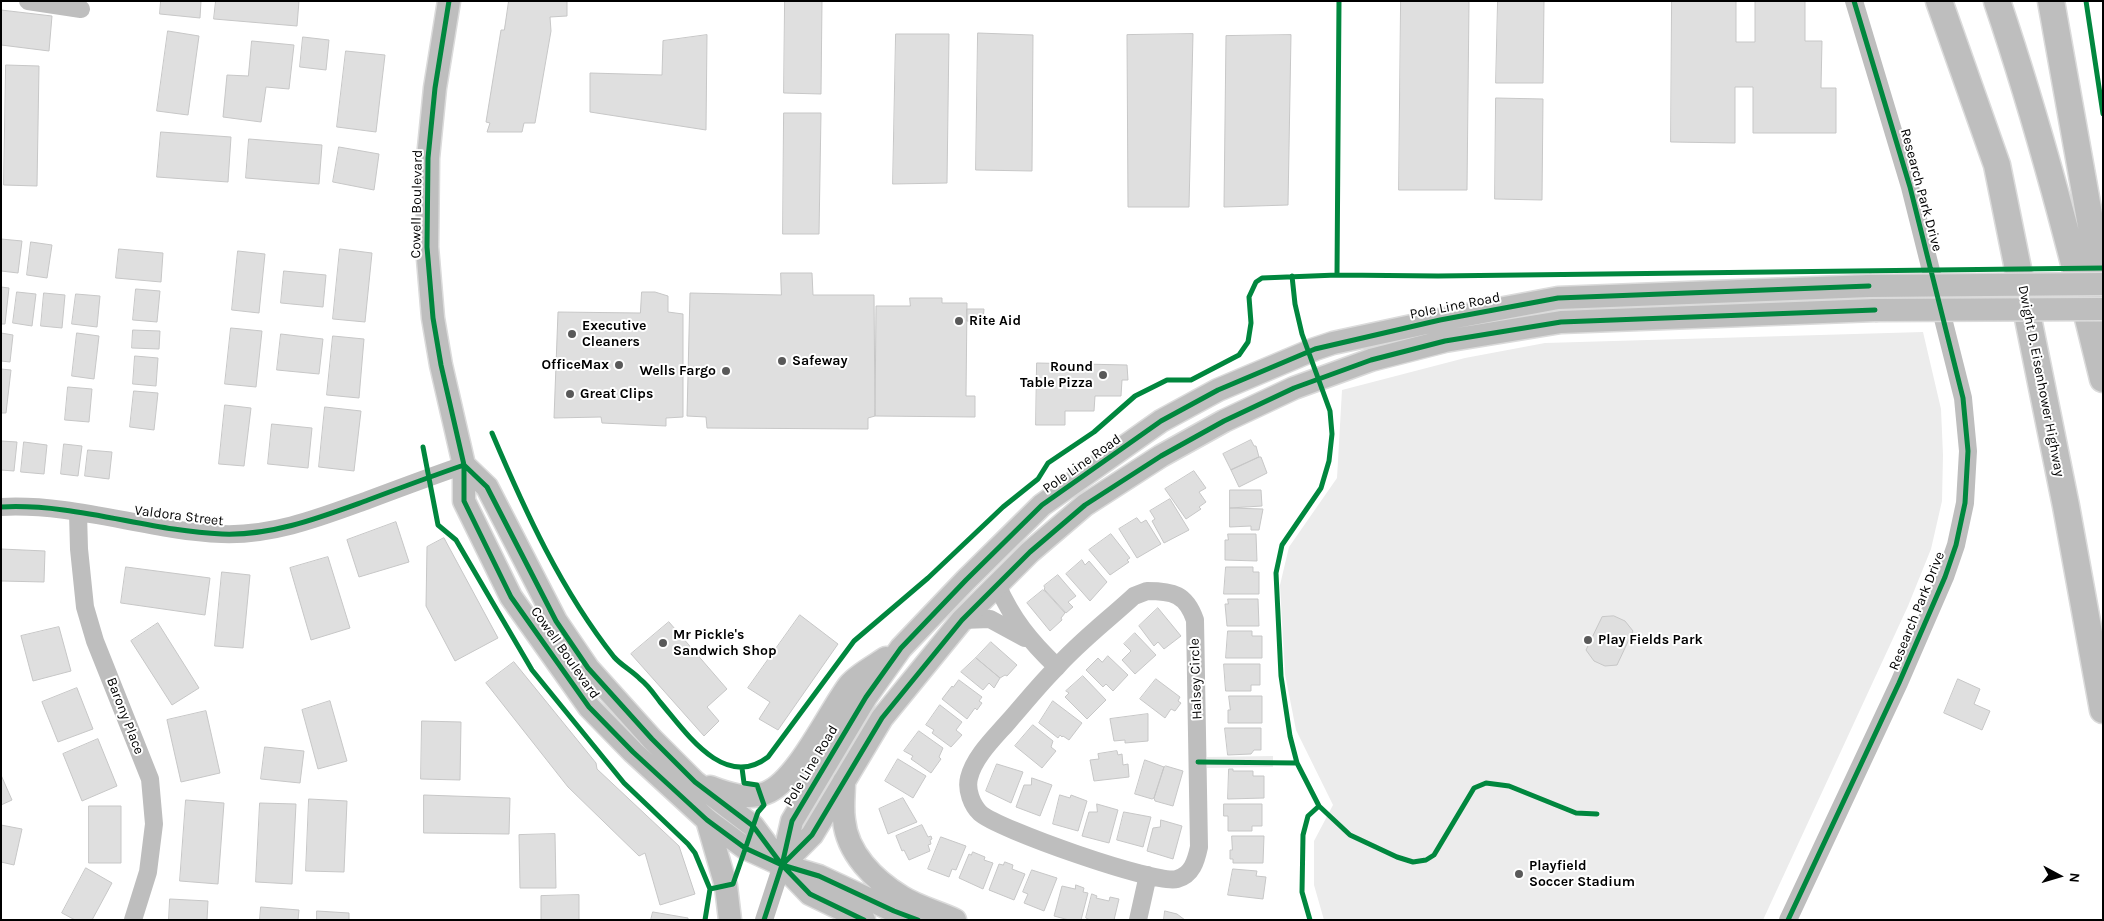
<!DOCTYPE html>
<html>
<head>
<meta charset="utf-8">
<style>
	body { margin:0 }
	#map { position:relative; width:2104px; height:921px; overflow:hidden; background:#fff; font-family:Karla,sans-serif }
	canvas { display:block }
	.frame { position:absolute; inset:0; border:2px solid #000; pointer-events:none }
	.north { position:absolute; left:2034px; top:851px; width:50px; height:50px; -webkit-text-stroke:4px #fff; paint-order:stroke; rotate:96deg; font-size:14px; font-weight:700; line-height:20px; text-align:center; color:#000 }
	.north::after { content:''; display:block; margin:auto; width:18px; height:22px; background:#000; clip-path:polygon(50% 0,100% 100%,50% 72%,0 100%) }
</style>
</head>
<body>
<div id="map">
<canvas width="2104" height="921"></canvas>
<div class="frame"></div>
<div class="north">N</div>
</div>
<script>
const ctx = document.querySelector('canvas').getContext('2d');
ctx.lineJoin = 'round';
function fill(path, color) { ctx.fillStyle = color; ctx.fill(path, 'evenodd'); }
function trace(path, color, width, dash) { ctx.strokeStyle = color; ctx.lineWidth = width; ctx.lineCap = dash ? 'butt' : 'round'; ctx.setLineDash(dash || []); ctx.stroke(path); }
function write(font, color, halo, rows, align = 'center') {
  ctx.font = font + ' Karla,sans-serif'; ctx.lineWidth = 4; ctx.setLineDash([]); ctx.textBaseline = 'middle'; ctx.strokeStyle = halo; ctx.fillStyle = color; for (const [text, x, y, turn = 0] of rows) {
    ctx.save(); ctx.translate(x, y); ctx.rotate((+turn || 0) * Math.PI / 180); ctx.textAlign = isNaN(turn) ? turn : align; if (halo) ctx.strokeText(text, 0, 0); ctx.fillText(text, 0, 0); ctx.restore();
  }
}
const green = new Path2D(`
	M1923 332 1941 409 1943 455 1942 501 1931 549 1908 606 1763 920H1324L1314 885V841L1333 805 1296 730 1285 674 1280 585 1289 547 1337 478 1342 390 1465 358 1545 343Z
	M1273 756V767L1207 768V757Z`);
const building = new Path2D(`
	M161 1H201L200 18 160 14Z
	M216 1H299L297 26 214 19Z
	M509 1H567V16L550 17 551 31 535 123H524L522 132H487L490 123 486 122 501 30H504Z
	M785 1H822L821 94 784 93Z
	M1401 1H1469L1467 190H1399Z
	M1498 1H1544L1543 83H1496Z
	M1672 1H1736V42H1755V1H1805V41H1822L1821 88H1836V133H1753V87H1735V143L1671 142Z
	M1 10 52 16 49 51 1 45Z
	M168 31 199 36 188 115 157 111Z
	M978 33 1033 35 1032 171 976 170Z
	M896 34H949L947 183 893 184Z
	M1193 34 1189 207H1128L1127 35Z
	M707 35 706 130 590 112V73L662 75 663 41Z
	M1291 35 1288 205 1224 207 1226 36Z
	M303 37 329 40 326 70 300 67Z
	M252 41 294 45 289 89 266 87 261 122 223 117 227 75 248 76Z
	M346 51 385 55 376 132 337 127Z
	M6 65 39 66 37 186 4 185Z
	M1496 98 1543 99 1542 200 1495 199Z
	M784 113H821L819 234H783Z
	M161 132 231 137 228 182 157 177Z
	M249 139 322 145 319 184 246 178Z
	M339 147 379 154 374 190 333 182Z
	M1 239 22 241 18 273 1 271Z
	M31 242 52 245 47 278 27 275Z
	M119 249 163 253 161 282 116 278Z
	M340 249 372 253 365 322 333 319Z
	M238 251 265 254 259 313 232 310Z
	M284 271 326 275 323 307 281 303Z
	M781 273H812L813 295H874L875 416 868 418V429L707 428 706 417 687 416 690 293 781 295Z
	M1 287 9 288 5 324H1Z
	M136 289 160 291 157 322 133 320Z
	M17 292 36 294 32 326 13 323Z
	M642 292H655L668 296V312L683 314V417L666 418V426L602 423 601 417 554 418 558 312 640 313Z
	M44 293 65 295 62 328 41 326Z
	M76 294 100 296 97 327 72 324Z
	M910 298H942V303H967L966 396H975V417L875 416 876 306H910Z
	M967 309H984L983 321H967Z
	M231 328 262 331 256 387 225 384Z
	M133 330 160 331 159 349 132 348Z
	M1 333 13 335 10 362 1 361Z
	M77 333 99 336 94 379 72 376Z
	M281 334 323 339 319 374 277 370Z
	M333 336 364 339 359 398 327 395Z
	M135 356 158 358 156 386 133 384Z
	M1037 363 1127 365 1128 380H1122L1121 396H1095L1094 411H1065V425H1036Z
	M1 369 11 370 6 413H1Z
	M68 387 92 389 89 422 65 420Z
	M134 391 158 393 154 430 130 427Z
	M225 405 251 408 244 466 219 464Z
	M325 407 361 411 354 471 319 467Z
	M272 424 312 428 308 468 268 464Z
	M1251 440 1254 446H1256L1259 457 1231 470 1223 454Z
	M1 441 17 442 14 471 1 470Z
	M24 442 47 445 44 474 21 472Z
	M64 444 82 446 78 476 61 474Z
	M88 450 112 452 109 479 85 476Z
	M1259 457H1261L1267 473 1239 487 1231 470Z
	M1194 471 1206 488 1199 492 1206 502 1199 507 1201 509 1186 519 1165 489Z
	M1230 490H1261L1262 506 1230 508Z
	M1170 499 1189 530 1164 543 1152 521 1155 519 1150 511Z
	M1230 508 1263 509 1259 530H1251V526L1230 527Z
	M1137 518 1141 523 1146 520 1161 544 1137 558 1119 529Z
	M396 522 409 562 359 577 347 540Z
	M1111 534 1130 558 1127 560 1129 562 1110 575 1089 550Z
	M1228 534H1256L1257 561 1225 560V540H1228Z
	M444 538 498 638 455 661 426 606 427 547Z
	M1 549 45 551 44 582 1 581Z
	M328 557 350 628 311 640 290 568Z
	M1082 560 1085 565 1089 561 1107 582 1090 601 1066 574Z
	M126 567 210 578 205 615 121 603Z
	M1226 567H1253V572H1259V594H1224Z
	M222 572 250 575 243 648 215 646Z
	M1058 575 1076 596 1068 602 1073 607 1066 613 1044 589 1045 588 1044 586Z
	M1043 590 1045 591 1065 613 1061 618 1062 620 1050 631 1027 603Z
	M1228 599H1258L1259 626H1227L1225 604H1228Z
	M1158 608 1181 636 1164 649 1158 642 1154 646 1139 626Z
	M800 615 838 644 778 730 759 719 770 702 748 688Z
	M1614 616 1625 621 1633 631 1617 665 1605 666 1594 661 1586 650 1602 617Z
	M669 622 727 689 707 707 719 721 704 736 631 654Z
	M158 623 199 688 172 705 131 641Z
	M59 627 71 671 33 681 21 636Z
	M1228 631H1252V636H1262V658H1226Z
	M1135 633 1156 655 1135 674 1122 660 1131 651 1124 644Z
	M991 642 1017 665 1007 676 1005 675 1000 678 976 658Z
	M1108 656 1128 675 1113 691 1106 684 1103 687 1086 670 1098 658 1102 662Z
	M976 658 1000 678 994 688 989 683 983 690 961 672Z
	M514 662 596 763 597 769 679 846 695 894 660 905 645 853 639 856 568 787 486 683Z
	M1224 664H1260V685H1251V691H1226Z
	M1083 676 1106 700 1087 719 1065 697 1069 693 1066 691Z
	M1156 679 1180 697 1178 701 1181 703 1175 711 1171 709 1165 718 1140 699Z
	M1958 679 1980 689 1974 704 1990 711 1982 730 1944 713Z
	M959 680 982 697 979 701 982 703 977 710 975 708 967 719 942 699 952 686 953 687Z
	M77 688 93 729 58 742 42 702Z
	M1229 696H1262V723H1228V710H1230Z
	M330 701 347 761 318 769 302 710Z
	M1053 701 1082 723 1069 740 1063 736 1062 737 1060 735 1058 738 1039 723Z
	M940 705 962 722 956 730 962 735 951 747 932 733 934 730 926 725Z
	M206 711 220 773 181 782 167 720Z
	M1148 714V741L1125 743V740L1114 741 1110 719Z
	M422 721 461 722 460 780 421 779Z
	M1033 725 1053 741 1051 747 1056 751 1042 768 1015 746Z
	M1225 728H1261V750H1254L1251 754 1228 755Z
	M919 731 943 748 939 757 941 759 931 773 911 759 913 756 904 751Z
	M98 739 117 786 82 801 63 754Z
	M265 747 304 751 300 783 261 779Z
	M1117 751 1118 755 1122 754 1123 765 1128 764 1129 777 1094 781 1090 760 1099 759 1098 754Z
	M898 759 926 776 913 798 885 781Z
	M1145 760 1164 767 1154 798 1152 799 1135 794Z
	M997 764 1023 772 1011 803 986 791Z
	M1166 766 1183 771 1173 806 1155 801 1154 798 1164 767Z
	M1229 769H1233V771H1253V776H1264V798L1228 799Z
	M1 775 12 800 1 805Z
	M1032 778 1052 785 1040 816 1016 807 1024 785H1031Z
	M424 795 510 798 509 834 424 833Z
	M1060 795 1070 798 1071 795 1087 801 1078 831 1053 824Z
	M903 798 917 822 888 834 879 809Z
	M309 799 347 801 344 872 306 871Z
	M186 800 224 803 218 884 180 881Z
	M260 803 296 804 292 884 256 882Z
	M1097 804 1118 810 1109 843 1082 836 1089 812H1097Z
	M1224 804H1262V826H1252V831H1228V816H1224Z
	M89 806H121V863H89Z
	M1124 812 1151 817 1143 847 1117 840Z
	M1161 820 1182 826 1173 859 1147 851 1153 828 1160 827Z
	M1 825 22 829 14 865 1 862Z
	M922 825 928 837 931 836 932 839 930 840 931 844 928 845 930 851 909 860 904 850 902 851 896 836Z
	M555 834 556 888H520L519 835Z
	M1232 836H1264L1263 863H1233V859H1230V850H1232Z
	M941 837 966 846 956 870 952 869 949 877 928 869Z
	M973 852 985 857 984 860 993 863 983 889 959 878 969 854 971 855Z
	M1005 862 1013 865 1012 869 1025 874 1014 900 989 890 999 864 1003 865Z
	M86 868 112 883 92 920H75L62 913Z
	M1233 869 1257 871 1256 876 1266 877 1263 899 1228 895Z
	M1032 870 1057 878 1044 911 1024 903 1028 894 1023 892Z
	M1076 885 1084 888 1083 892 1088 893 1081 920H1069L1054 916 1062 886 1075 889Z
	M1092 894 1097 896 1096 898 1109 901 1110 897 1119 899 1114 920H1090L1086 918Z
	M579 895V920H541V896Z
	M170 899 208 901 207 920H169Z
	M261 907 299 910 298 920H260Z
	M317 911 349 913V920H317Z
	M1165 911 1177 914 1185 920H1164Z
	M653 912 688 918V920H651Z`);
const minor = new Path2D(`
	M28 1 81 9
	M1 507C76 503 148 531 222 534 273 536 321 517 368 500 400 488 432 476 464 465
	M78 513 79 549 85 607 95 641 150 779 154 824 148 872 133 920
	M997 585C1013 620 1029 640 1057 667
	M1147 591C1173 591 1186 594 1195 620L1199 847C1196 861 1192 875 1177 879 1156 885 997 829 980 813 972 805 966 790 969 778 974 757 994 738 1008 722 1024 704 1039 685 1056 668 1079 642 1108 620 1134 596Z
	M962 620 990 619 1025 638
	M764 920 782 865
	M1138 920 1148 875
	M1788 920 1899 683 1945 577 1956 545 1965 503 1968 451 1963 398 1910 187 1854 1`);
const major = new Path2D(`
	M449 1 435 88 428 158 427 247 433 318 441 365 464 465V501L511 597 589 707 633 752 707 820 745 848 782 865 819 876 894 911 918 920
	M464 465 487 487 556 621 588 668 652 739 695 782 753 826 782 865 810 894 864 920
	M844 781C844 794 842 807 844 820 847 853 874 880 902 897 918 907 938 912 955 920
	M710 787C728 794 747 800 766 793 797 781 828 713 849 685 857 675 874 666 886 658
	M707 820 726 886 730 920
	M782 865 792 821 866 697 901 648 966 580 1042 505 1161 421 1218 390 1315 349 1333 343 1440 320 1558 298 1869 286
	M782 865 812 835 882 718 962 620 1030 552 1085 505 1161 456 1224 421 1294 388 1371 360 1445 341 1561 322 1875 310`);
const highway = new Path2D(`
	M1939 1 1997 165 2066 506 2103 710
	M1997 1C2039 125 2072 252 2103 379
	M2051 1 2103 293`);
const majorBridge = new Path2D(`
	M1869 286 2103 284
	M1875 310 2103 309`);
const cycleway = new Path2D(`
	M449 1 435 88 428 158 427 247 433 318 441 365 464 465V501L511 597 589 707 633 752 707 820 745 848 782 865 819 876 894 911 918 920
	M1339 1 1337 275 1438 276 2103 268
	M2086 1 2103 114
	M1292 276 1295 304 1302 334 1330 411 1332 434 1329 461 1321 488 1282 545 1276 573 1281 676 1290 736 1297 763 1319 806 1350 835 1397 857 1413 862 1426 860 1434 855 1474 788 1486 783 1509 786 1576 813 1597 814
	M492 433C525 511 561 590 614 657 621 665 632 671 640 679 648 685 654 694 660 702 685 731 724 791 768 757L854 641 928 578 1003 507 1038 479 1048 463 1094 432 1135 396 1167 380H1191L1239 355 1248 342 1251 323 1249 297 1256 282 1262 278 1337 275
	M423 447 438 525 456 540 532 670 624 783 688 844 695 853 710 889 705 920
	M464 465 487 487 556 621 588 668 652 739 695 782 753 826 782 865 810 894 864 920
	M1 507C76 503 148 531 222 534 273 536 321 517 368 500 400 488 432 476 464 465
	M1198 762 1297 763
	M782 865 812 835 882 718 962 620 1030 552 1085 505 1161 456 1224 421 1294 388 1371 360 1445 341 1561 322 1875 310
	M710 889 733 884 758 812 764 805 757 785 744 783 742 768
	M764 920 782 865 792 821 866 697 901 648 966 580 1042 505 1161 421 1218 390 1315 349 1440 320 1558 298 1869 286
	M1310 920 1302 892 1303 835 1308 816 1319 806
	M1788 920 1899 683 1945 577 1956 545 1965 503 1968 451 1963 398 1910 187 1854 1`);
const markers = [
	[959,321,5,"#595959"],
	[572,334,5,"#595959"],
	[782,361,5,"#595959"],
	[619,365,5,"#595959"],
	[726,371,5,"#595959"],
	[1103,375,5,"#595959"],
	[570,394,5,"#595959"],
	[1588,640,5,"#595959"],
	[663,643,5,"#595959"],
	[1519,874,5,"#595959"]
];
const streetNames = [
	["Research Park Drive",1921,190,75],
	["Cowell Boulevard",417,204,-89],
	["Pole Line Road",1455,306,-11],
	["Dwight D. Eisenhower Highway",2041,381,79],
	["Pole Line Road",1082,464,-35],
	["Valdora Street",179,516,7],
	["Research Park Drive",1917,611,-68],
	["Cowell Boulevard",565,653,55],
	["Halsey Circle",1196,679,-92],
	["Barony Place",125,716,69],
	["Pole Line Road",811,766,-59]
];
const poiNames = [
	["Rite Aid",969,321],
	["Executive",582,326],
	["Cleaners",582,342],
	["Safeway",792,361],
	["OfficeMax",609,365,"right"],
	["Round",1093,367,"right"],
	["Table Pizza",1093,383,"right"],
	["Wells Fargo",716,371,"right"],
	["Great Clips",580,394],
	["Mr Pickle's",673,635],
	["Sandwich Shop",673,651],
	["Play Fields Park",1598,640],
	["Playfield",1529,866],
	["Soccer Stadium",1529,882]
];
fill(green, '#ececec');
fill(building, '#dfdfdf');
trace(building, '#c7c7c7', 1);
trace(major, '#dbdbdb', 25);
trace(highway, '#dbdbdb', 29);
trace(minor, '#bebebe', 18);
trace(major, '#bebebe', 22);
trace(highway, '#bebebe', 26);
trace(majorBridge, '#dbdbdb', 25, []);
trace(majorBridge, '#bebebe', 22);
trace(cycleway, '#00873e', 5);
for (const [x, y, r, color] of markers) { const dot = new Path2D(); dot.arc(x, y, r, 0, 2 * Math.PI); ctx.fillStyle = color; ctx.fill(dot); trace(dot, '#fff', 2); }
write('14px', '#000', '#fff', streetNames);
write('bold 14px', '#000', '#fff', poiNames, 'left');
</script>
</body>
</html>
